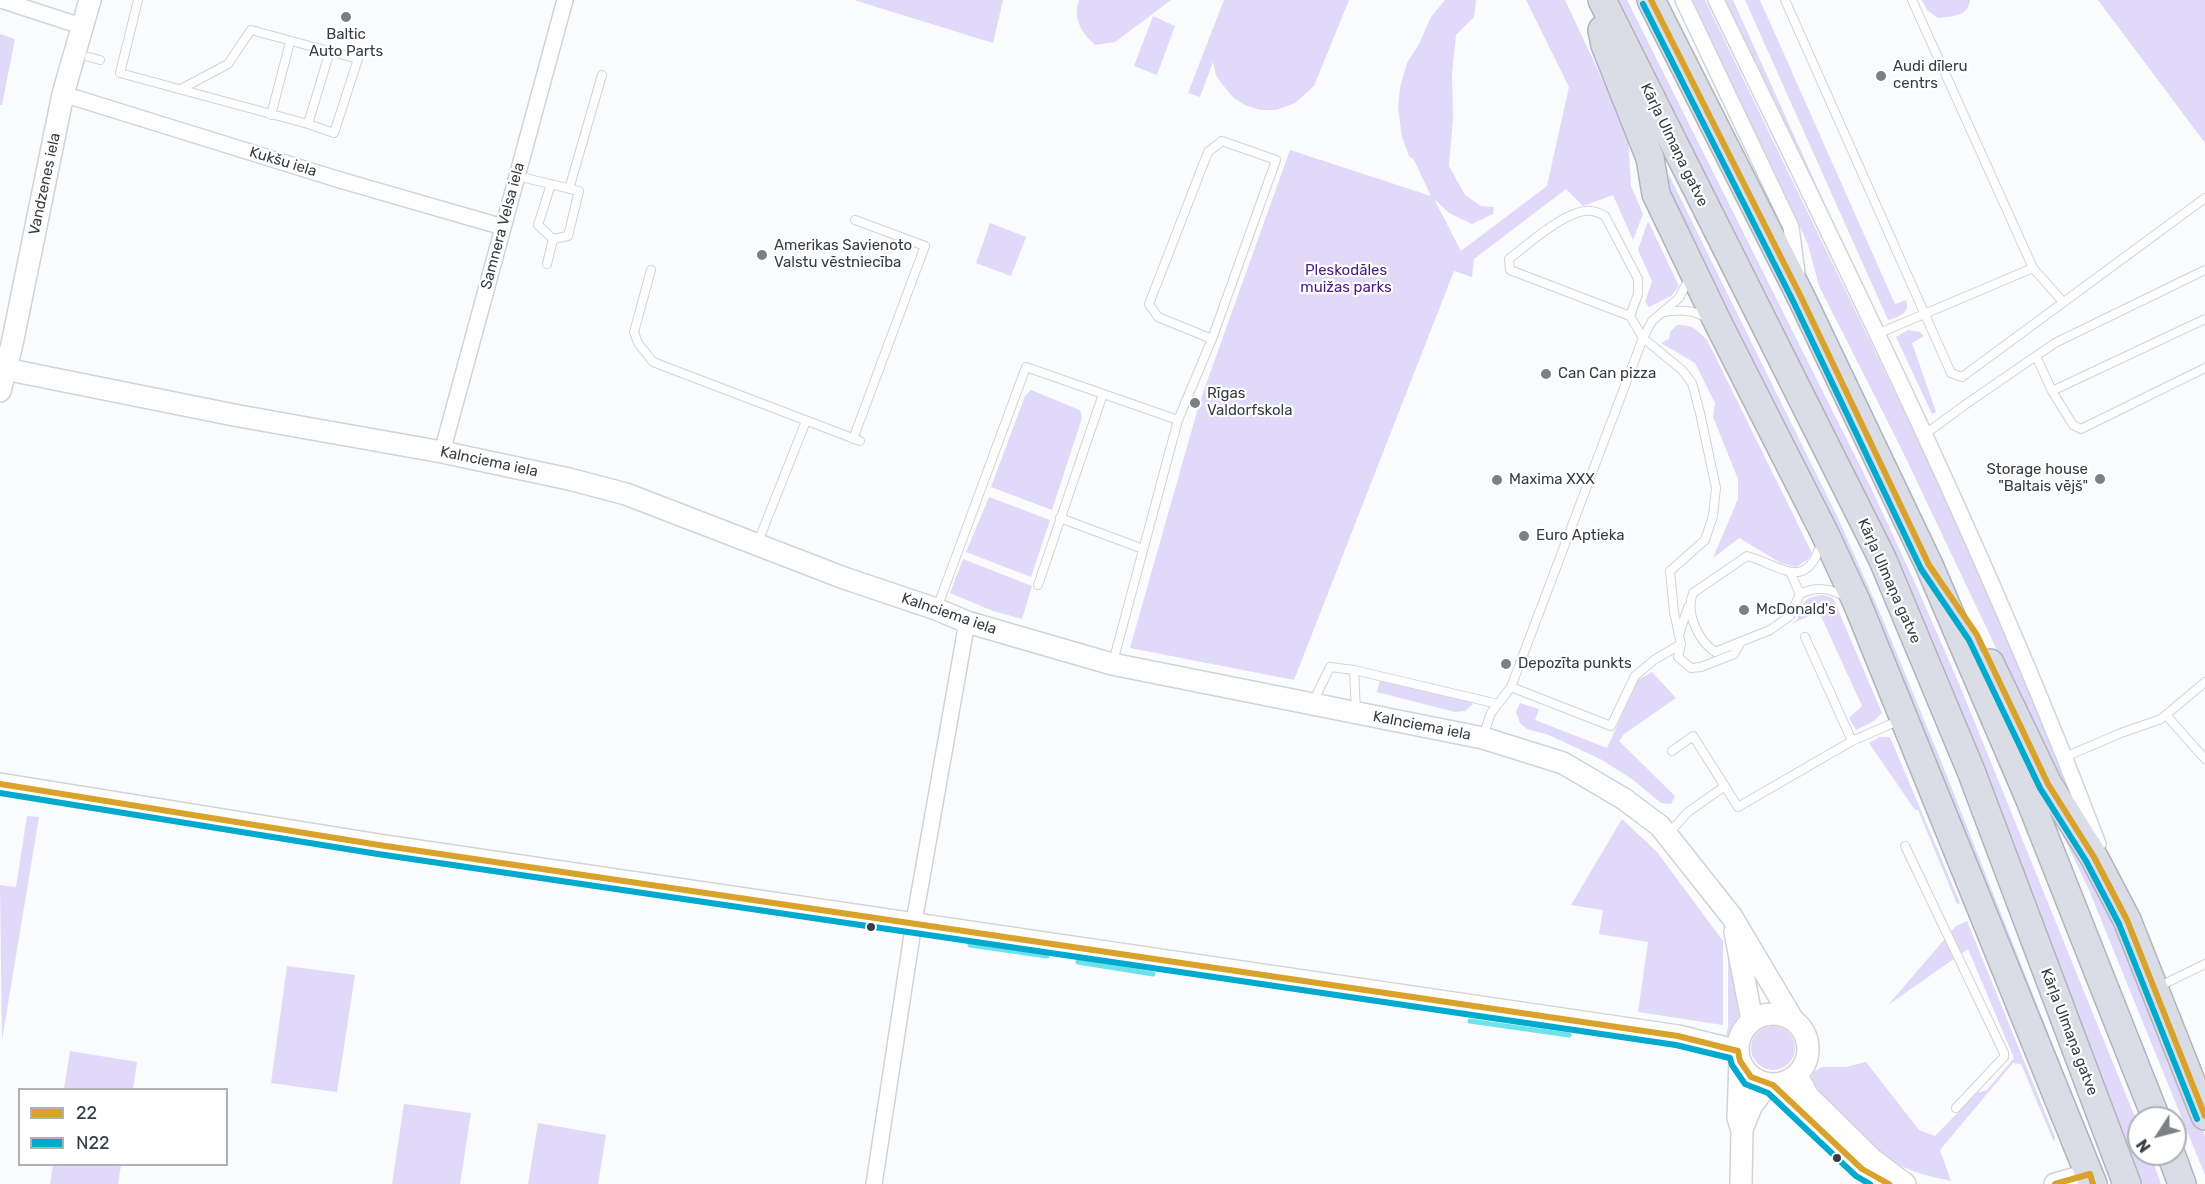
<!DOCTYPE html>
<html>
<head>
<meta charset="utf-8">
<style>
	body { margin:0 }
	#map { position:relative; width:2205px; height:1184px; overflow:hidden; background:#f9fbfc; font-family:Rubik,sans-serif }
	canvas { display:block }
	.legend { position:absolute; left:18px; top:1088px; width:210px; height:78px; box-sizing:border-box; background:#fff; border:2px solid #afb1b3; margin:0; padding:8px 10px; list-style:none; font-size:18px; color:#383d42 }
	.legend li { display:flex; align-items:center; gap:12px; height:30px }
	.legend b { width:30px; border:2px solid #afb1b3 }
	.north { position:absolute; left:2127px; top:1106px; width:60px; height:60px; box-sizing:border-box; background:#fff; border:2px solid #afb1b3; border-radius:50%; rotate:234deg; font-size:16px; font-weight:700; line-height:24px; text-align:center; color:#383d42 }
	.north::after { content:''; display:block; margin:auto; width:21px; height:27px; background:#7c8083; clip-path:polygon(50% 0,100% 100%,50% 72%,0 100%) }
</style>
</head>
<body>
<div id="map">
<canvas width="2205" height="1184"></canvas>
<ul class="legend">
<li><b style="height:8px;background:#d8a22b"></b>22</li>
<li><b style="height:8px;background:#00a9ce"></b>N22</li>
</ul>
<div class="north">N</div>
</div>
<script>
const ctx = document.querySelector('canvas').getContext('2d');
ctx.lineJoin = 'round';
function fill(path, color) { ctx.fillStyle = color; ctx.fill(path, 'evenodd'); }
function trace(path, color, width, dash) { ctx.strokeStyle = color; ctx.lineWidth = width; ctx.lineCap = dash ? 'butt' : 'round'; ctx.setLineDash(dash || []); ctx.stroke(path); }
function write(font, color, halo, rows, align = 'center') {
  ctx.font = font + ' Rubik,sans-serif'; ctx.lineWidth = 4.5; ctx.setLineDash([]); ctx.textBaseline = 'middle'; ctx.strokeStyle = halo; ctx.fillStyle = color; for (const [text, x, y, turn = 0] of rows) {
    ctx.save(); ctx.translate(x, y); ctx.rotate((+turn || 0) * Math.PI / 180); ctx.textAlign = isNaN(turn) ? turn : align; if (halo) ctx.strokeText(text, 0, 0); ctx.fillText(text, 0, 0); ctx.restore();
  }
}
const green = new Path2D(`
	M854 0H1003L993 43Z
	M1079 0H1171L1115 42 1095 45C1081 32 1073 19 1079 0Z
	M1224 0H1349L1314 86 1295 103 1276 110H1260L1245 105 1234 98 1221 83 1216 75 1213 62 1200 97 1188 93Z
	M1445 0H1476L1474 17 1456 35 1452 73 1453 117 1449 166 1465 195 1481 206 1494 207 1493 214 1472 224 1449 213 1434 199 1461 251 1547 186 1569 87 1526 0H1565L1628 134 1631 186 1643 214 1633 240 1613 195 1583 206 1566 189 1474 259 1472 277 1454 271 1294 680 1130 648 1200 401 1290 150 1431 196 1414 160 1409 156 1402 137 1398 108 1400 88 1407 63 1419 44 1431 17Z
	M1616 0H1627L1872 490 1916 585 1960 686 2139 1127V1154H2150L2161 1184H2142L1982 761 1938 657 1856 481Z
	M1688 0H1705L1973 554 2078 810 2065 793 1900 446 1819 286 1808 245 1799 224Z
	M1723 0H1733L1875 315Z
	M1745 0H1760L1895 304 1906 300C1911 313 1899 317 1888 320Z
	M1922 0H1970C1969 16 1951 17 1938 18L1927 10Z
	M2098 0H2205V143Z
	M1153 16 1175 26 1157 75 1134 66Z
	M0 34 15 39 2 105H0Z
	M1668 173 1838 518 1881 615 1943 766 2060 1063 2105 1184 1695 256 1669 188Z
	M1648 221 1679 286 1671 296 1649 307 1645 302 1652 281 1638 250Z
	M990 223 1026 237 1011 276 976 263Z
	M1677 325C1693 325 1696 329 1707 340L1812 553 1807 560 1796 567 1781 563 1739 538 1713 558 1738 499V479L1713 417 1715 403 1695 363 1661 343 1669 339 1670 332Z
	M1908 330 1920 332 1924 336 1912 343 1936 412 1932 414 1896 337Z
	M1031 390 1080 410 1082 418 1052 510 991 487 1025 396Z
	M989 497 1050 520 1031 577 966 552Z
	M963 559 1032 586 1022 619 993 611 950 593Z
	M1823 595 1833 598 1882 713 1874 721 1856 730 1849 718 1862 706 1819 612 1791 624 1798 619C1798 603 1808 596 1823 595Z
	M1652 672 1676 698 1624 734 1619 741 1675 796 1671 804 1661 803 1632 779 1602 760 1549 735 1527 729 1520 723 1516 712 1520 703 1539 709 1535 720 1607 748 1638 680Z
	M1381 676 1474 698 1472 705 1465 711 1455 712 1377 692Z
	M1880 737H1890L1960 903 1957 904 1918 810H1915L1869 743Z
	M27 816 39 817 2 1040 0 885 16 887Z
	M1622 819 1657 852 1723 941V1025L1638 1012 1648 942 1599 934 1603 910 1571 905Z
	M2064 827 2118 926 2205 1136V1175L2089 890 2060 829Z
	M1967 921 2055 1137 2054 1142 2021 1064 2013 1063 1940 1150 1951 1181C1933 1177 1914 1173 1898 1164 1868 1148 1830 1108 1812 1080L1813 1072 1822 1067H1846L1866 1062 1919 1130 1935 1136 1977 1093 1987 1090 2014 1058 1968 949 1888 1005 1956 926Z
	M1728 945 1744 1006 1728 1036 1726 1037 1728 1027Z
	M287 966 355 975 337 1092 271 1083Z
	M1751 1048a22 22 0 1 1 44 0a22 22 0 1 1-44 0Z
	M70 1051 137 1062 133 1089H64Z
	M404 1104 471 1113 460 1184H392Z
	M538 1123 606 1135 598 1184H528Z
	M53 1165V1164L121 1165 118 1184H50Z`);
const stream = new Path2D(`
	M970 945 1047 956
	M1078 962 1153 974
	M1470 1021 1569 1035`);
const lane = new Path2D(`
	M138 0 120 73 308 124 334 133 358 59 251 30 228 64 181 89
	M1785 0 1951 373 1962 377 2205 198
	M1912 0 2033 268
	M89 57 100 60
	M271 115 290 42
	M308 124 330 51
	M517 176 579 191 568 236 553 239 547 264
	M551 184 538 225 553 239
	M569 189 602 75
	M651 270 634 332 638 343 653 362 860 441
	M1664 312C1680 310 1691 309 1705 317
	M1877 334 2033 268 2063 302
	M2036 356 2052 391 2205 319
	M2052 391 2073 425 2081 429 2205 368
	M1924 431 1932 429 1969 402 2055 343 2205 270
	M853 439 925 246 855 220
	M1060 518 1143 549
	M758 542 806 421
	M1821 544C1805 593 1781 565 1747 556L1693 593C1685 613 1698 640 1715 652L1770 630 1790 616 1800 594C1817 586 1829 588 1846 597
	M1791 574 1800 594
	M1038 585 1103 394
	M937 608 1026 367 1178 420
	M1679 635 1688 607
	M1805 637 1852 741 1900 720
	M1681 644 1678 657 1691 668 1701 667 1734 654 1741 642
	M1113 662 1178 420 1212 339 1276 160 1222 141 1208 152 1149 304 1158 317 1212 339
	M1354 670 1356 711
	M1511 687 1611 726 1635 676 1654 660 1681 644 1674 612 1670 571 1705 540 1713 516 1716 488 1700 413 1692 383 1682 370 1643 338 1630 316 1510 270 1509 259C1527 245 1568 208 1591 211 1596 211 1601 214 1605 216L1638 279V294L1630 316
	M1313 702 1330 667 1354 670 1498 704
	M2166 715 2205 759
	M1483 736 1491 713 1511 687 1643 338 1652 321 1679 298 1689 279
	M1672 751 1693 736 1738 807 1852 741
	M2065 757 2121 733 2161 719 2205 682
	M1668 834 1688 812 1725 786
	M1905 846 2004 1053V1057L1956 1108
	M2158 987 2205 964`);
const street = new Path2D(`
	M1 0 84 27
	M1683 0 1791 227 1797 273
	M1716 0C1851 278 1989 555 2098 844
	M63 94 340 180 503 227
	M442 452 565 0
	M874 1184 914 922 967 622`);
const secondary = new Path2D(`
	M0 368 239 416 442 452 569 479 626 494 844 578 936 609 967 622 1022 638 1112 664 1483 738 1563 763 1624 799 1660 826 1732 917 1793 1020
	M0 391 12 344 63 94 90 0
	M0 784 379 845 1678 1036 1738 1051
	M1735 932 1752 1020
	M1738 1049a35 35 0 1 1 70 0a35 35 0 1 1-70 0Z
	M1740 1061 1738 1118 1742 1130 1741 1184
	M1797 1075 1808 1096 1873 1160 1905 1184
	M1773 1085 1862 1169 1874 1177
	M1742 1129 1752 1105 1768 1084
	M2055 1184 2090 1174`);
const highway = new Path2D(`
	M1602 0 1882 558 1971 771 2127 1184
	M1651 0 1801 297 1929 565 2030 800 2156 1118
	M1602 30 1605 45 1650 158 1656 194 1719 325 1825 534 1857 603 2093 1184
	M1990 663 2048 784 2094 857 2127 920 2205 1116
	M2171 1154 2182 1184`);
const bus1 = new Path2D(`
	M1651 0 1801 297 1929 565 1977 635 2048 784 2094 857 2127 920 2205 1116
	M0 784 379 845 1678 1036 1738 1051 1740 1061 1751 1077 1773 1085 1862 1169 1889 1184
	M2055 1184 2090 1174 2093 1184`);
const bus2 = new Path2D(`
	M1643 4 1793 301 1921 569 1969 640 2040 788 2086 861 2119 924 2197 1119
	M0 793 378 854 1676 1045 1730 1058 1732 1065 1745 1084 1768 1093 1856 1176 1870 1184`);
const markers = [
	[346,17,6,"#7c8083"],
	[1881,76,6,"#7c8083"],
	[762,255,6,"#7c8083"],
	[1546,374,6,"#7c8083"],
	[1195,403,6,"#7c8083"],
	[2100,479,6,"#7c8083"],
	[1497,480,6,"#7c8083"],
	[1524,536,6,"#7c8083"],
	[1744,610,6,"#7c8083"],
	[1506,664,6,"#7c8083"],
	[871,927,5,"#383d42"],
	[1837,1158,5,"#383d42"]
];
const poiNames = [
	["Baltic",346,35,"center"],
	["Auto Parts",346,52,"center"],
	["Audi dīleru",1893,67],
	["centrs",1893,84],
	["Amerikas Savienoto",774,246],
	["Valstu vēstniecība",774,263],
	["Can Can pizza",1558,374],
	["Rīgas",1207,394],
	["Valdorfskola",1207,411],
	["Storage house",2088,470,"right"],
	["\"Baltais vējš\"",2088,487,"right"],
	["Maxima XXX",1509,480],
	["Euro Aptieka",1536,536],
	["McDonald's",1756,610],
	["Depozīta punkts",1518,664]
];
const streetNames = [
	["Kārļa Ulmaņa gatve",1674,145,64],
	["Kukšu iela",283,162,17],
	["Vandzenes iela",45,184,-78],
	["Samnera Velsa iela",503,226,-75],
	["Kalnciema iela",489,462,12],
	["Kārļa Ulmaņa gatve",1889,581,66],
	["Kalnciema iela",949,614,19],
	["Kalnciema iela",1422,726,11],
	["Kārļa Ulmaņa gatve",2069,1032,69]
];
const parkNames = [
	["Pleskodāles",1346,271],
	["muižas parks",1346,288]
];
fill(green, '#e0d9f9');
trace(stream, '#6ce3ec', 5);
trace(lane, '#d0d4d7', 10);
trace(street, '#d0d4d7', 18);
trace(secondary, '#d0d4d7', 24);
trace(highway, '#b0b4bf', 30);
trace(lane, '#fefeff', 8);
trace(street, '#fefeff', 15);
trace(secondary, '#fefeff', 21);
trace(highway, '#dadce6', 27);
trace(bus1, '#d8a22b', 6);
trace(bus2, '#00a9ce', 6);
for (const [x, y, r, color] of markers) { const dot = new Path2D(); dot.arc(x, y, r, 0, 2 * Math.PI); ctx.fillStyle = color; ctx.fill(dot); trace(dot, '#fff', 2); }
write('15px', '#383d42', '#fff', poiNames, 'left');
write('15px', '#383d42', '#fff', streetNames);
write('15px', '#491d85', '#fff', parkNames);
</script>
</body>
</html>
